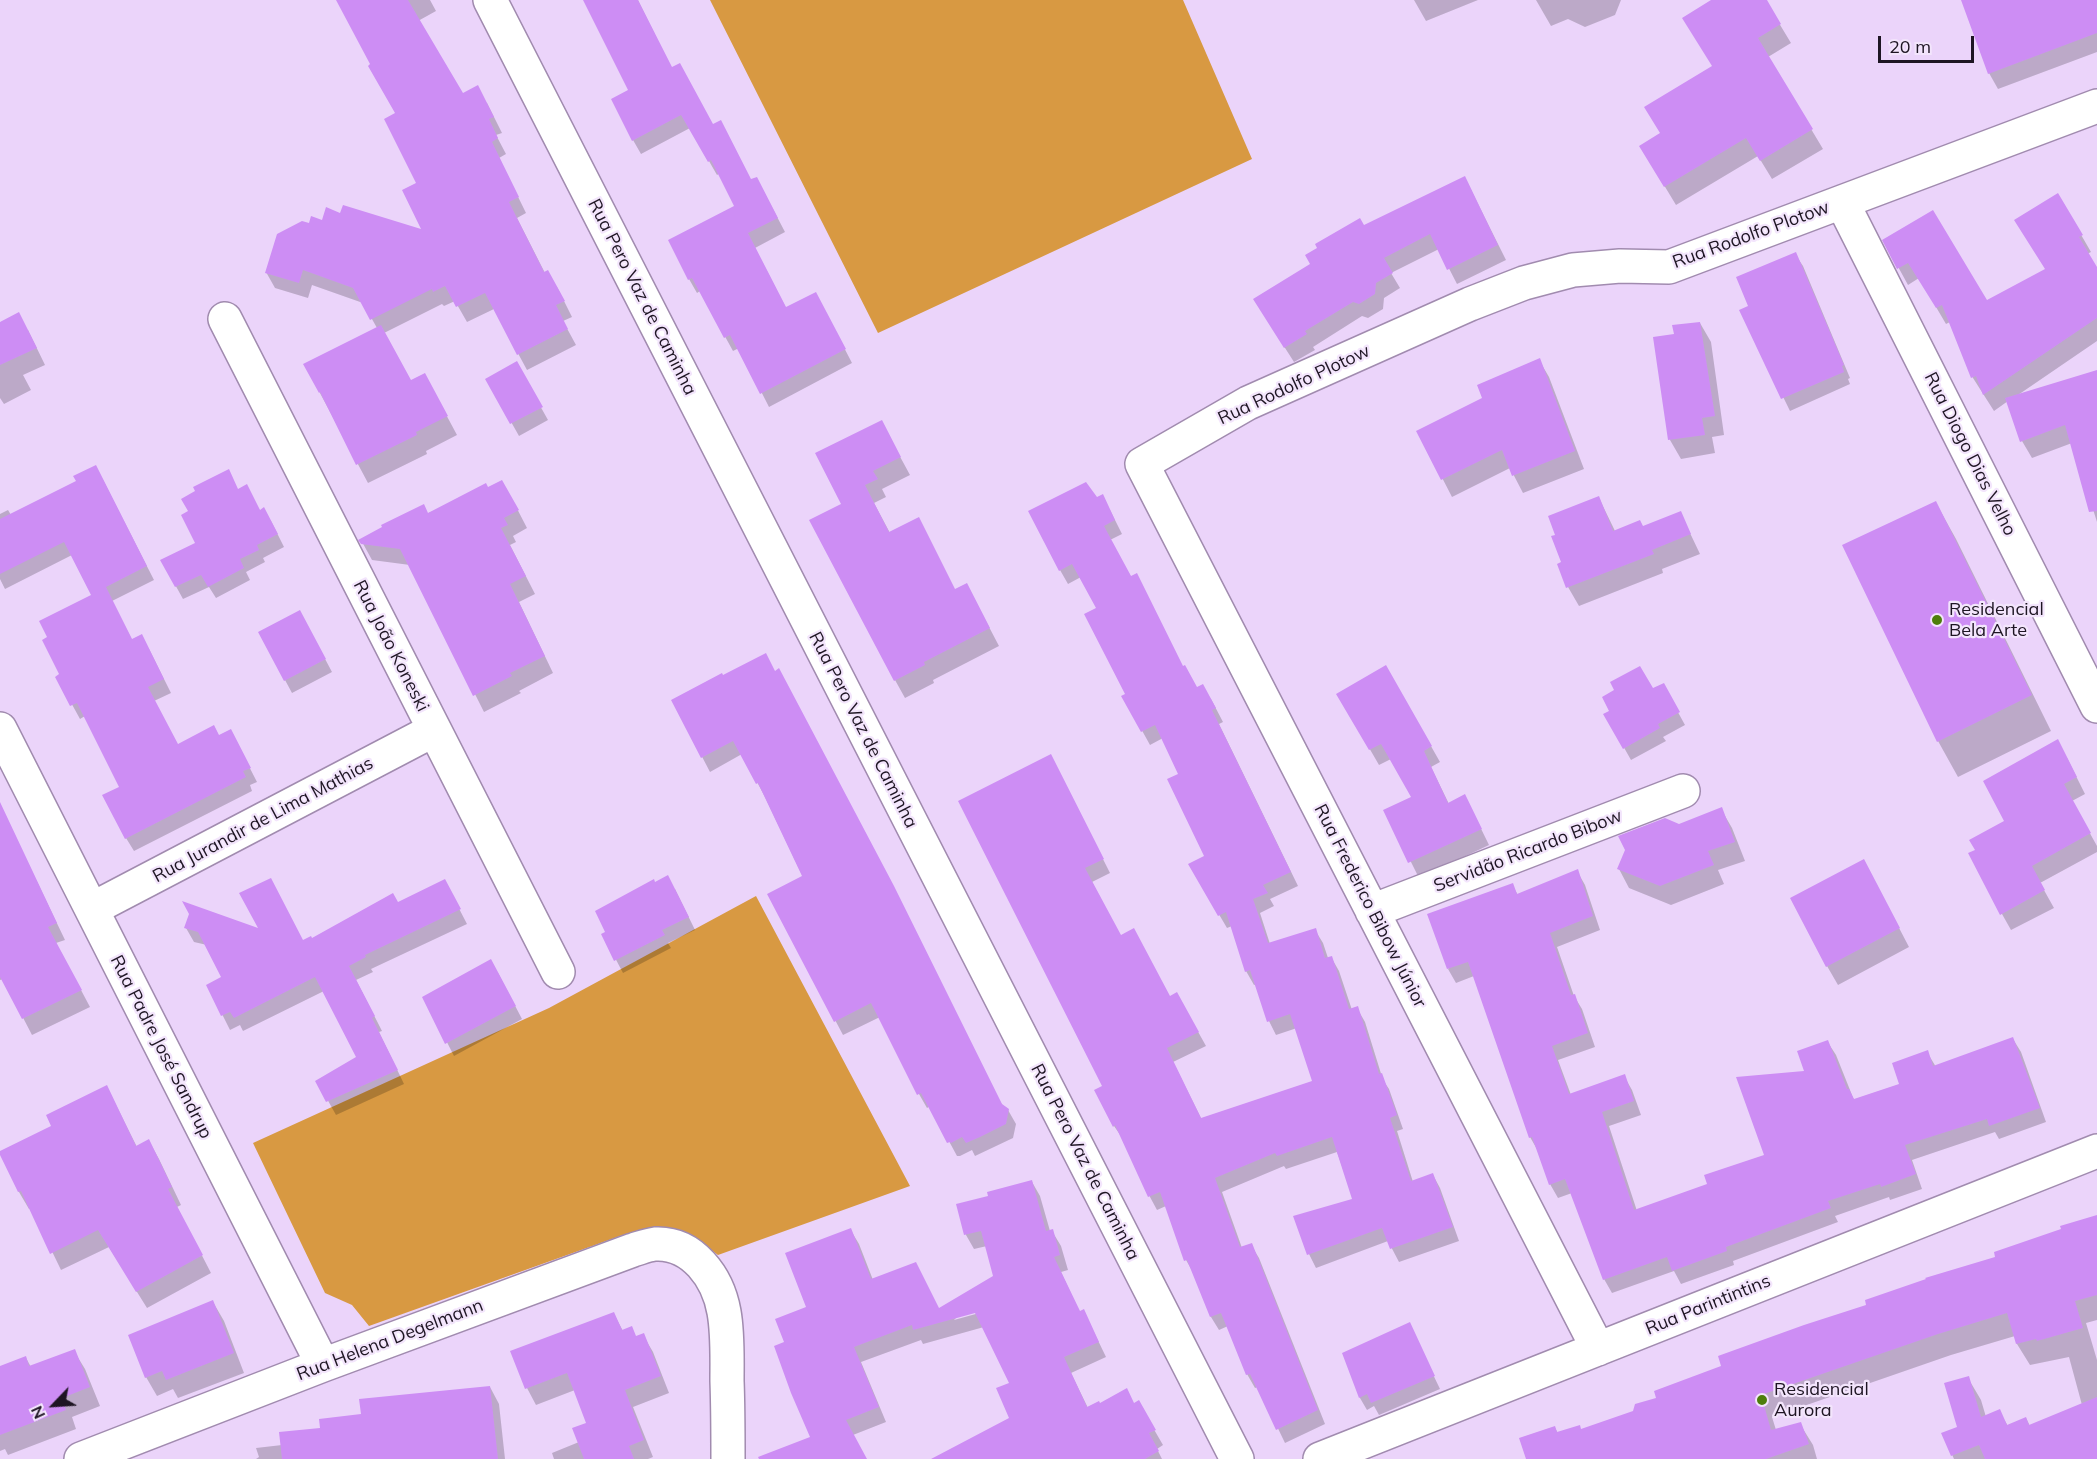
<!DOCTYPE html>
<html>
<head>
<meta charset="utf-8">
<style>
	body { margin:0 }
	#map { position:relative; width:2097px; height:1459px; overflow:hidden; background:#ebd4fa; font-family:Mulish,sans-serif }
	canvas { display:block }
	.north { position:absolute; left:24px; top:1375px; width:60px; height:60px; -webkit-text-stroke:4px #f3e5fc; paint-order:stroke; rotate:245deg; font-size:16px; font-weight:700; line-height:24px; text-align:center; color:#1e1523 }
	.north::after { content:''; display:block; margin:auto; width:21px; height:27px; background:#1e1523; clip-path:polygon(50% 0,100% 100%,50% 72%,0 100%) }
	.scale { position:absolute; left:1878px; top:36px; width:96px; height:27px; box-sizing:border-box; border:3px solid #1e1523; border-top:0; padding-left:8px; font-size:18px; line-height:21px; white-space:nowrap; color:#1e1523; -webkit-text-stroke:4px #f3e5fc; paint-order:stroke }
</style>
</head>
<body>
<div id="map">
<canvas width="2097" height="1459"></canvas>
<div class="north">N</div>
<div class="scale">20 m</div>
</div>
<script>
const ctx = document.querySelector('canvas').getContext('2d');
ctx.lineJoin = 'round';
function fill(path, color) { ctx.fillStyle = color; ctx.fill(path, 'evenodd'); }
function trace(path, color, width, dash) { ctx.strokeStyle = color; ctx.lineWidth = width; ctx.lineCap = dash ? 'butt' : 'round'; ctx.setLineDash(dash || []); ctx.stroke(path); }
function write(font, color, halo, rows, align = 'center') {
  ctx.font = font + ' Mulish,sans-serif'; ctx.lineWidth = 4.5; ctx.setLineDash([]); ctx.textBaseline = 'middle'; ctx.strokeStyle = halo; ctx.fillStyle = color; for (const [text, x, y, turn = 0] of rows) {
    ctx.save(); ctx.translate(x, y); ctx.rotate((+turn || 0) * Math.PI / 180); ctx.textAlign = isNaN(turn) ? turn : align; if (halo) ctx.strokeText(text, 0, 0); ctx.fillText(text, 0, 0); ctx.restore();
  }
}
const forest = new Path2D(`
	M710 0H1183L1252 159 878 333Z
	M756 896 910 1186 718 1255 695 1238 645 1232 623 1235 369 1326 352 1305 325 1293 253 1143 549 1008Z`);
const shadow = new Path2D(`
	M338 0H430L436 11 418 21 462 95 487 103 502 133 496 135 506 154 499 158 526 213 517 218 545 273 557 287 572 317 563 321 576 345 527 370 494 309 467 322 455 301 444 306 442 304 384 333 411 382 435 394 457 435 426 451 427 454 368 483 305 365 377 328 363 303 312 285 308 298 275 288 266 272 311 225 341 214 424 231 418 184 397 114Z
	M585 0H638L672 69 751 181 764 192 785 232 755 248 786 308 823 307 852 363 769 407 739 348 733 351 700 291 697 293 689 279 736 207 720 173 717 175 690 128 641 154 633 140 630 91Z
	M1414 0H1478L1426 21Z
	M1536 0H1621L1615 15 1585 27 1568 19 1551 26Z
	M1714 0H1765L1791 43 1768 57 1823 149 1772 179 1758 156 1676 205 1641 147 1662 134 1713 67Z
	M1963 0H2097V52L1998 89 1989 73Z
	M1465 178 1506 260 1457 284 1439 249 1391 273 1400 288 1384 298 1383 309 1368 318 1362 316 1313 347 1315 350 1294 362 1264 315 1311 264 1363 227Z
	M2058 195 2091 252 2087 254 2097 269V341L2018 395 2097 371V522L2072 443 2032 458 2022 441 2008 401 1994 411 1973 378 1950 322 1946 324 1919 278 1908 285 1884 241 1987 302 2046 270Z
	M1795 254 1803 266 1850 378 1848 379 1850 384 1790 411 1741 311 1750 307Z
	M1700 323 1711 342 1724 435 1712 437 1715 453 1681 459 1670 440 1675 335Z
	M0 324 28 330 45 365 23 375 31 390 4 404 0 398Z
	M1539 360 1549 377 1584 469 1523 493 1510 468 1452 497 1418 431 1484 399Z
	M516 363 548 420 519 436 487 379Z
	M891 440 910 475 882 489 886 497 874 503 890 533 955 591 967 585 999 646 933 680 934 683 905 698 895 680 843 505Z
	M103 480 154 580 112 601 132 640 149 649 171 693 154 701 178 746 219 737 238 745 257 782 250 785 252 791 134 851 126 838 121 787 85 716 80 719 57 677 61 675 93 595 72 555 5 589 0 579V514L8 510 11 515Z
	M488 489 512 499 527 528 513 536 516 542 510 545 535 594 519 602 553 673 519 691 521 693 484 712 410 565 372 560 361 540Z
	M239 490 271 521 284 547 263 558 265 562 246 572 250 580 216 598 209 587 183 599 162 561 197 543Z
	M1599 498 1615 531 1643 528 1680 512 1700 554 1662 569 1663 573 1579 606 1568 587 1559 565 1563 563Z
	M1096 499 1110 510 1122 534 1110 540 1183 668 1197 689 1211 699 1223 722 1219 724 1298 886 1270 899 1274 906 1260 913 1270 944 1315 930 1323 943 1328 958 1331 957 1339 971 1352 1010 1357 1008 1365 1022 1383 1080 1389 1089 1403 1129 1397 1131 1413 1182 1433 1175 1440 1188 1459 1241 1399 1262 1388 1241 1316 1268 1309 1254 1295 1217 1354 1200 1337 1152 1286 1169 1284 1166 1222 1192 1242 1248 1251 1245 1259 1258 1325 1424 1285 1443 1258 1387 1255 1388 1247 1374 1228 1326 1219 1330 1211 1317 1194 1274 1186 1260 1166 1206 1157 1210 1150 1197 1123 1139 1114 1126 1104 1086 1051 756 1110 873 1092 882 1121 937 1170 998 1177 994 1206 1046 1173 1062 1202 1120 1314 1082 1297 1028 1276 1035 1269 1021 1257 984 1254 985 1246 971 1232 926 1227 928 1190 865 1206 857 1180 774 1163 738 1150 745 1123 696 1127 694 1098 608 1081 577 1068 584 1060 570Z
	M1936 503 1956 539 2051 731 1958 777 1938 741Z
	M307 625 332 672 292 693 285 680Z
	M1386 667 1440 762 1431 767 1449 804 1465 796 1489 845 1419 878 1385 810 1413 797 1391 759 1379 765 1338 694Z
	M721 675 1003 1106 1008 1110 1016 1124 1013 1138 975 1156 972 1150 960 1156H957L930 1106 927 1108 919 1094 880 1017 843 1035 769 895 803 877 765 797 742 754 710 772 673 701Z
	M1663 685 1685 725 1663 737 1666 741 1631 760 1605 714 1611 712 1616 691 1652 690Z
	M2067 758 2085 794 2072 801 2097 846V852L2040 883 2054 908 2011 930 2002 914 2006 821Z
	M1721 809 1732 828 1745 861 1718 870 1724 884 1671 905 1629 888 1619 869 1679 826Z
	M4 813 65 940 56 943 90 1007 32 1035 3 979 0 980V815Z
	M1577 871 1585 885 1600 930 1557 947 1574 996 1582 1009 1595 1047 1558 1060 1571 1095 1624 1076 1632 1090 1641 1115 1609 1126 1637 1211 1709 1185 1766 1156 1806 1072 1827 1041 1836 1055 1854 1100 1901 1085 1927 1052 1936 1067 2013 1039 2021 1052 2046 1122 1999 1139 1995 1132 1912 1160 1922 1189 1890 1200 1889 1197 1835 1216 1838 1222 1733 1261 1734 1265 1681 1284 1674 1271 1612 1293 1604 1279 1572 1193 1558 1198 1550 1184 1538 1151 1530 1137 1474 976 1456 983 1448 969 1512 885 1518 895Z
	M1874 880 1909 947 1838 985 1827 966Z
	M655 884 675 889 695 930 668 943 671 948 623 973 603 935Z
	M452 895 467 924 371 969 373 972 356 980 382 1031 379 1032 404 1084 336 1115 317 1081 358 1058 324 991 243 1031 240 1025 230 1030 208 986 223 978 207 945 194 942 186 928 262 930 303 941 311 940 397 904Z
	M498 973 522 1019 454 1056 424 997Z
	M107 1087 137 1147 149 1141 159 1159 181 1205 177 1207 211 1273 147 1308 109 1247 61 1270 31 1208 29 1209 19 1192 0 1153 53 1127Z
	M1032 1182 1040 1196 1050 1231H1052L1061 1246 1068 1270 1061 1272 1080 1313 1091 1326 1106 1357 1071 1373 1088 1408 1100 1405 1134 1404 1138 1402 1163 1445 1157 1449 1162 1459H959L1011 1419V1384L984 1327 923 1344 921 1340 861 1362 886 1422 853 1435 866 1459H807L812 1438 786 1343 808 1308 850 1229 859 1244 873 1280 939 1309 995 1276 987 1246 974 1249 966 1235 958 1206 990 1197ZM982 1309 983 1312 954 1320 958 1316Z
	M2097 1217V1320L2086 1323 2097 1360V1459H1954L1943 1434 1959 1428 1968 1378 1981 1400 1986 1417 1999 1411 2008 1426 2026 1418 2030 1426 2082 1405 2069 1357 2030 1365 2017 1344 2015 1336 1951 1355 1772 1417 1776 1430 1800 1424 1813 1445 1817 1459H1526L1555 1428 1558 1433 1581 1431 1634 1413 1723 1367 1868 1306 1997 1258Z
	M213 1302 224 1321 244 1373 178 1398 173 1389 157 1396 146 1377Z
	M614 1314 623 1331 636 1337 643 1335 653 1352 669 1393 633 1407 653 1457 648 1459H554L552 1453 579 1442 588 1424 575 1390 536 1405 527 1388Z
	M1414 1335 1440 1389 1379 1415 1374 1406 1367 1410 1360 1398 1344 1353Z
	M74 1351 85 1369 100 1406 72 1417 76 1429 8 1455 5 1449 0 1451V1367L26 1358 31 1367Z
	M490 1387 499 1404 505 1459H256L259 1457 256 1448 282 1445 363 1416Z`);
const building = new Path2D(`
	M336 0H408L463 93 478 85 494 117 489 119 498 138 492 142 519 197 509 202 544 272 548 270 565 301 556 305 568 329 517 355 485 293 456 307 445 286 433 292 432 289 370 320 353 288 303 270 299 283 265 273 277 234 302 221 309 223 311 216 322 220 326 207 340 213 343 205 421 229 402 190 416 183 384 119 395 113 368 66 370 64Z
	M583 0H638L672 67 680 63 713 124 721 120 751 179 757 177 778 218 748 233 786 307 816 292 846 349 760 394 730 335 724 338 692 278 688 280 668 240 734 206 711 160 708 162 681 115 632 141 611 99 628 90Z
	M1711 0H1767L1781 24 1758 38 1813 129 1760 161 1746 138 1664 187 1639 146 1660 133 1644 107 1712 66 1682 18Z
	M1961 0H2097V33L1988 74Z
	M1465 176 1498 245 1447 270 1430 234 1384 258 1393 273 1376 283 1375 294 1359 304 1353 302 1305 331 1307 334 1284 348 1253 299 1310 264 1305 255 1317 248 1315 244 1360 218 1364 225Z
	M2058 193 2083 235 2079 237 2097 267V318L1983 395 1976 376 1971 378 1942 305 1936 308 1908 263 1897 269 1882 240 1933 210 1987 300 2045 269 2014 220Z
	M1796 252 1844 365 1842 366 1844 372 1781 399 1739 310 1748 306 1736 277Z
	M19 312 37 348 0 365V322Z
	M1700 322 1715 416 1702 418 1705 435 1668 440 1653 337 1674 334 1672 325Z
	M381 325 411 380 425 373 448 416 416 432 417 435 356 465 320 392 319 393 303 364Z
	M1540 358 1575 451 1512 476 1502 450 1441 480 1416 431 1482 398 1477 385Z
	M517 361 543 407 510 424 485 379Z
	M2097 370V511L2089 512 2065 425 2020 442 2005 398Z
	M882 420 901 457 873 471 878 479 865 485 889 532 919 517 955 589 967 583 990 628 924 662 925 665 894 681 809 520 841 504 815 453Z
	M96 465 147 566 106 587 132 639 142 634 164 679 148 687 178 744 214 725 219 735 231 729 251 768 243 771 246 777 125 839 102 795 119 787 77 703 70 706 55 677 59 674 42 640 47 637 39 621 91 595 64 542 0 574V519L76 481 73 476Z
	M229 469 238 489 247 484 260 510 264 507 278 534 257 545 259 550 240 559 244 568 208 587 201 575 175 587 160 560 195 543 181 515 188 511 181 499 195 491 193 487Z
	M502 480 519 510 504 518 508 525 501 528 526 576 510 584 545 656 510 673 512 676 473 696 400 549 361 544 358 540 382 527 381 525 424 504 428 513 486 483 488 487Z
	M1086 482 1097 497 1103 494 1115 520 1104 526 1131 576 1137 573 1183 666 1185 665 1197 687 1203 684 1216 708 1212 710 1291 872 1263 885 1268 893 1253 899 1268 943 1316 928 1325 958 1332 956 1349 1009 1358 1006 1379 1074 1382 1073 1397 1115 1390 1118 1411 1181 1433 1173 1453 1227 1390 1249 1382 1228 1307 1255 1293 1216 1352 1199 1332 1137 1277 1156 1275 1153 1215 1178 1240 1247 1252 1243 1318 1410 1276 1430 1250 1374 1246 1375 1221 1313 1210 1317 1187 1260 1184 1261 1160 1192 1148 1197 1115 1125 1113 1127 1094 1090 1102 1086 958 801 1051 754 1104 859 1085 868 1121 935 1134 928 1170 996 1177 992 1199 1032 1167 1048 1201 1118 1312 1081 1290 1014 1267 1022 1250 970 1245 972 1226 912 1218 916 1188 864 1204 856 1167 779 1178 774 1155 725 1141 732 1121 696 1125 694 1084 614 1096 608 1072 564 1059 571 1028 511Z
	M1599 496 1613 531 1640 520 1643 526 1681 511 1691 534 1652 550 1654 554 1566 588 1557 564 1561 562 1551 536 1555 535 1548 516Z
	M1936 501 2032 695 1937 742 1842 545Z
	M300 610 326 659 284 681 258 632Z
	M766 653 775 671 779 668 894 886 1002 1104 1009 1109 1006 1124 980 1137 966 1143 962 1137 951 1143 950 1142 947 1143 921 1093 917 1095 871 1003 834 1022 767 894 802 876 758 783 756 784 733 741 701 758 671 700 722 673 723 675Z
	M1386 665 1432 746 1424 751 1448 803 1465 794 1482 829 1408 863 1383 810 1411 797 1381 744 1369 750 1336 694Z
	M1640 666 1653 688 1664 683 1680 712 1658 724 1660 728 1623 749 1603 714 1609 711 1602 697 1614 690 1610 682Z
	M2058 739 2077 777 2064 784 2091 833 2032 866 2045 890 2000 915 1968 853 1975 850 1969 840 2004 821 1983 781Z
	M0 802 57 923 48 927 82 990 22 1019 0 977Z
	M1722 807 1735 842 1708 851 1714 865 1660 886 1617 869 1625 850 1618 836 1665 818 1679 824Z
	M1864 859 1900 928 1826 967 1790 898Z
	M1578 869 1593 916 1550 933 1571 995 1575 994 1588 1033 1552 1046 1569 1094 1625 1074 1634 1101 1602 1112 1634 1210 1707 1184 1704 1175 1764 1155 1736 1077 1804 1071 1797 1051 1828 1040 1847 1089H1849L1854 1099 1899 1084 1892 1063 1928 1050 1933 1066 2013 1037 2040 1108 1989 1126 1987 1119 1905 1145 1916 1174 1881 1187 1880 1184 1828 1201 1831 1208 1726 1247 1727 1251 1672 1271 1667 1257 1603 1280 1565 1179 1549 1185 1532 1137 1529 1138 1468 962 1447 969 1427 914 1513 883 1517 894Z
	M668 875 689 917 662 930 665 935 614 961 601 934 605 932 595 911 654 879 655 882Z
	M271 878 303 940 311 936 312 938 393 893 398 902 445 879 461 909 365 955 366 957 349 966 375 1016 372 1018 398 1070 326 1102 315 1081 356 1057 315 977 234 1018 230 1012 221 1016 206 985 221 977 198 932 184 928 189 914 182 901 258 928 239 893Z
	M491 959 516 1006 445 1044 422 997Z
	M107 1085 136 1146 149 1139 172 1187 168 1189 203 1255 136 1292 98 1230 50 1254 21 1191 18 1192 0 1155V1151L51 1126 46 1115Z
	M1032 1180 1046 1231 1053 1229 1060 1255 1054 1257 1080 1311 1084 1309 1099 1342 1064 1357 1087 1407 1099 1401 1100 1403 1127 1388 1134 1403 1139 1400 1156 1430 1149 1433 1159 1451 1145 1459H931L1009 1418 996 1388 1009 1383 975 1313 913 1330 912 1325 854 1347 879 1407 846 1420 867 1459H759L758 1457 810 1437 791 1393 774 1346 784 1342 775 1319 806 1307 785 1253 851 1228 871 1279 916 1262 939 1308 993 1276 981 1231 964 1235 956 1204 988 1196 987 1192Z
	M2097 1215V1295L2075 1301 2083 1328 2037 1341 2036 1339 2016 1344 2007 1313 1938 1334 1761 1395 1771 1430 1801 1422 1809 1444 1766 1459H1526L1519 1438 1555 1426 1557 1432 1580 1425 1581 1429 1633 1411 1635 1404 1656 1398 1654 1391 1721 1366 1718 1356 1804 1325 1866 1305 1865 1300 1926 1279 1925 1278 1995 1257 1994 1252 2061 1229 2060 1226Z
	M213 1300 234 1353 166 1380 162 1371 145 1378 128 1335Z
	M614 1312 622 1330 632 1326 636 1336 644 1333 661 1376 625 1390 644 1440 629 1446 634 1459H584L572 1428 586 1423 567 1373 525 1389 510 1351Z
	M1410 1322 1435 1376 1371 1403 1367 1394 1359 1398 1342 1353Z
	M75 1349 90 1387 62 1398 66 1410 0 1435V1366L26 1356 29 1366Z
	M1969 1376 1981 1417 2000 1409 2007 1425 2026 1417 2029 1425 2097 1397V1459H1985L1979 1445 1951 1456 1941 1433 1957 1427 1944 1383Z
	M490 1386 498 1459H282L279 1432 320 1428 319 1419 361 1414 359 1399Z`);
const minor = new Path2D(`
	M490 0 1237 1459
	M1842 202 2097 706
	M225 319 558 972
	M0 729 323 1365
	M92 909 434 730
	M1372 911 1683 791
	M1598 1349 1142 464 1248 403 1470 304 1524 283 1573 270 1620 266 1669 267 2097 106
	M81 1459 323 1365 633 1250C640 1248 647 1245 655 1244 693 1242 718 1278 724 1312 728 1334 727 1358 727 1381 728 1407 728 1433 728 1459
	M1320 1459 2097 1151`);
const markers = [
	[1937,620,6,"#4d7e0b"],
	[1762,1400,6,"#4d7e0b"]
];
const streetNames = [
	["Rua Rodolfo Plotow",1751,235,-20],
	["Rua Pero Vaz de Caminha",642,297,63],
	["Rua Rodolfo Plotow",1294,385,-25],
	["Rua Diogo Dias Velho",1970,454,63],
	["Rua João Koneski",391,646,63],
	["Rua Pero Vaz de Caminha",863,730,63],
	["Rua Jurandir de Lima Mathias",263,820,-28],
	["Servidão Ricardo Bibow",1528,851,-21],
	["Rua Frederico Bibow Júnior",1370,906,63],
	["Rua Padre José Sandrup",161,1047,63],
	["Rua Pero Vaz de Caminha",1085,1162,63],
	["Rua Parintintins",1708,1305,-22],
	["Rua Helena Degelmann",390,1340,-21]
];
const poiNames = [
	["Residencial",1949,610],
	["Bela Arte",1949,631],
	["Residencial",1774,1390],
	["Aurora",1774,1411]
];
fill(forest, '#d89942');
fill(shadow, '#0003');
fill(building, '#cd8df4');
trace(minor, '#a18baf', 36);
trace(minor, '#fff', 33);
for (const [x, y, r, color] of markers) { const dot = new Path2D(); dot.arc(x, y, r, 0, 2 * Math.PI); ctx.fillStyle = color; ctx.fill(dot); trace(dot, '#f3e5fc', 2); }
write('18px', '#1e1523', '#f3e5fc', streetNames);
write('18px', '#1e1523', '#f3e5fc', poiNames, 'left');
</script>
</body>
</html>
